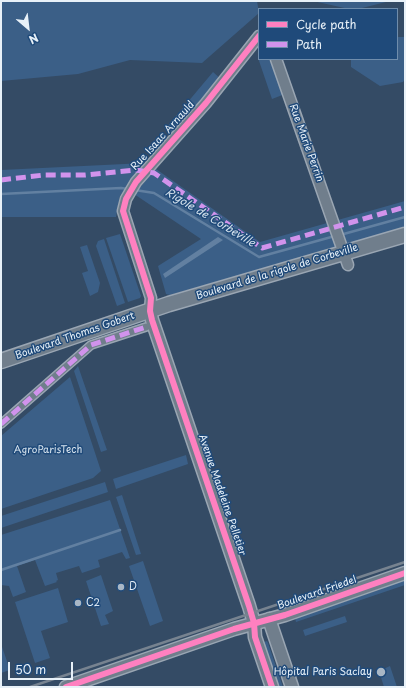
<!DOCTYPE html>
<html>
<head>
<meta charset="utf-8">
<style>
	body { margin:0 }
	#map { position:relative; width:406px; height:688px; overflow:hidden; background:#344b65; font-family:"Playpen Sans",sans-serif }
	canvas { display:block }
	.frame { position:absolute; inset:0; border:2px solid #e8f1f8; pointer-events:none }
	.legend { position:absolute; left:258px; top:8px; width:140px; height:52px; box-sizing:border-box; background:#1f4a7a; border:1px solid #6f8dac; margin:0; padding:5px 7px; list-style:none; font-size:12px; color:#e8f1f8 }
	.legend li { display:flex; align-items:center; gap:8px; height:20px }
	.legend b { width:20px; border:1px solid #6f8dac }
	.north { position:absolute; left:8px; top:8px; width:40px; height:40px; -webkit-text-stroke:3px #1f4a7a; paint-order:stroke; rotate:152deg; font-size:11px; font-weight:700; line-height:16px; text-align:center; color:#e8f1f8 }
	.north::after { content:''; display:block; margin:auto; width:14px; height:18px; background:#e8f1f8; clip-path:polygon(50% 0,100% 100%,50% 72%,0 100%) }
	.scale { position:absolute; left:8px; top:662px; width:65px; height:18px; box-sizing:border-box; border:2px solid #e8f1f8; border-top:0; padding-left:5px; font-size:12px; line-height:14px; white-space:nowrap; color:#e8f1f8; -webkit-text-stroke:3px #1f4a7a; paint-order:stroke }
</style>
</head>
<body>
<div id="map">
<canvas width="406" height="688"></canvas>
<div class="frame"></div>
<ul class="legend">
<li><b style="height:5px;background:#ff80c0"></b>Cycle path</li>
<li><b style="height:5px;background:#d193ec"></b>Path</li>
</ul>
<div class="north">N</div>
<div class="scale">50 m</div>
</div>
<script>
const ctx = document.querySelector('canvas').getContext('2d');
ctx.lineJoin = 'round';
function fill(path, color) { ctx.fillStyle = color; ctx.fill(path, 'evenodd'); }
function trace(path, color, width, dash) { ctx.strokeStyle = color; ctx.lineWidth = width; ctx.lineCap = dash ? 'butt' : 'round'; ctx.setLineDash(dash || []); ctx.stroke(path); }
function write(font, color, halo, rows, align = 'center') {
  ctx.font = font + ' "Playpen Sans",sans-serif'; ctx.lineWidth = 3; ctx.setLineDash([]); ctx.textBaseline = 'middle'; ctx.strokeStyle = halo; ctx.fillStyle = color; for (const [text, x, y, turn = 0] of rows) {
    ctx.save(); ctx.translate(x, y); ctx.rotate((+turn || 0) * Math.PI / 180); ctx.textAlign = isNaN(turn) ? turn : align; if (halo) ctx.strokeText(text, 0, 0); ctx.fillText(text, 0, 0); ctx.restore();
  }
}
const green = new Path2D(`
	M1 1H257L259 13 202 63 130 60 78 74 1 81Z
	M313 1H390L358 9H349Z
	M397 37H405V79L403 82 380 86 351 67V59H397Z
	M259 57V59H274L285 94 272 99 258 58Z
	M213 72 222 80 177 136 166 128Z
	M145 163 120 196 116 217H1V170Z
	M156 169 260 242 405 201V232L258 273 230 278 170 295 166 294 158 266 201 239 134 194Z
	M120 234 141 296 140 298 128 302 106 238Z
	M104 239 125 303 117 306 96 246 98 241Z
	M87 245 100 283 98 292 90 296 82 273 88 271 80 247Z
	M78 366 107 450 101 452 74 371Z
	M70 377 101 471 93 478 1 509V436Z
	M186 455 188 464 116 489 113 479Z
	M105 482 108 492 1 528V516Z
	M122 495 141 554 136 555 116 497Z
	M110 500 130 558 126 559 122 552 98 560 100 567 82 573 79 566 56 573 58 580 56 581 57 582 45 586 35 560 17 566 26 592 13 597 9 586 1 585V535Z
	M143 561 163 621 150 626 129 566Z
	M101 575 113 611 105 615 109 624 101 626 86 581Z
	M405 578V585L296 622 295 618 379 590 385 586Z
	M58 588 68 622 41 631 50 658 35 663 15 602Z
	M345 616 347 622 305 636 303 630Z
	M267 641 268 643 283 687H276L263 646 264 642Z
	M1 644 10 670 1 673Z
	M390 666 397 687H384L379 671Z`);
const water = new Path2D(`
	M218 237 223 240 165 278 163 274Z`);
const stream = new Path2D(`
	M135 190 154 193 259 257 335 236
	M1 194 121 188 128 189
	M340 235 405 217
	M1 570 120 530`);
const pedestrian = new Path2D(`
	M1 424 91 345 146 327`);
const minor = new Path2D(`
	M276 59 348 265
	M150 311 151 298 123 211 126 199 136 182 206 103 259 36`);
const tertiary = new Path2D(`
	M150 311 152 320 249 606 254 623 255 637 272 687
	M269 619 292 687
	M66 687 234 629 285 615 405 573`);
const secondary = new Path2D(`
	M1 361 169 304 405 235`);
const rail = new Path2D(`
	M30 687 405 562`);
const quiet = new Path2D(`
	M1 180 44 175H85L136 170 154 173 262 248 405 207
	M1 424 91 345 146 327`);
const cycleway = new Path2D(`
	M259 36 206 103 136 182 126 199 123 211 151 298 150 311 152 320 249 606 254 623 255 637 272 687
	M66 687 234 629 285 615 405 573`);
const markers = [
	[121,587,4,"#a9b7c5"],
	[78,603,4,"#a9b7c5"],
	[381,672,5,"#a9b7c5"]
];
const streetNames = [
	["Rue Isaac Arnauld",163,136,-48],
	["Rue Marie Perrin",306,143,70],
	["Boulevard de la rigole de Corbeville",277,272,-17],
	["Boulevard Thomas Gobert",75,336,-19],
	["Avenue Madeleine Pelletier",222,495,71],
	["Boulevard Friedel",317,593,-19]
];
const parkNames = [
	["AgroParisTech",48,450]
];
const poiNames = [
	["D",129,587],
	["C2",86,603],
	["Hôpital Paris Saclay",372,672,"right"]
];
const waterNames = [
	["Rigole de Corbeville",210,218,31]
];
fill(green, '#3b5f87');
fill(water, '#6280a1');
trace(stream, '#6280a1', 2.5);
trace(pedestrian, '#9aa6b3', 10);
trace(minor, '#9aa6b3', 13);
trace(tertiary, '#9aa6b3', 15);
trace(secondary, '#9aa6b3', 17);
trace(pedestrian, '#707e8c', 7);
trace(minor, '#707e8c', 10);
trace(tertiary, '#707e8c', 12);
trace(secondary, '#707e8c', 14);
trace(rail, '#778390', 2.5);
trace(quiet, '#d193ec', 5, [10, 5]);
trace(cycleway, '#ff80c0', 6);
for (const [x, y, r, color] of markers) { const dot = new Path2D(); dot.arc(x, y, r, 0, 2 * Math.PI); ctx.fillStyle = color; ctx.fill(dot); trace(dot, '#1f4a7a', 1.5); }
write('10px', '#e8f1f8', '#1f4a7a', streetNames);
write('10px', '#d7e3ed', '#1f4a7a', parkNames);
write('10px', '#e8f1f8', '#1f4a7a', poiNames, 'left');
write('italic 11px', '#d4e1ec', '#1f4a7a', waterNames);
</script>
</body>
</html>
